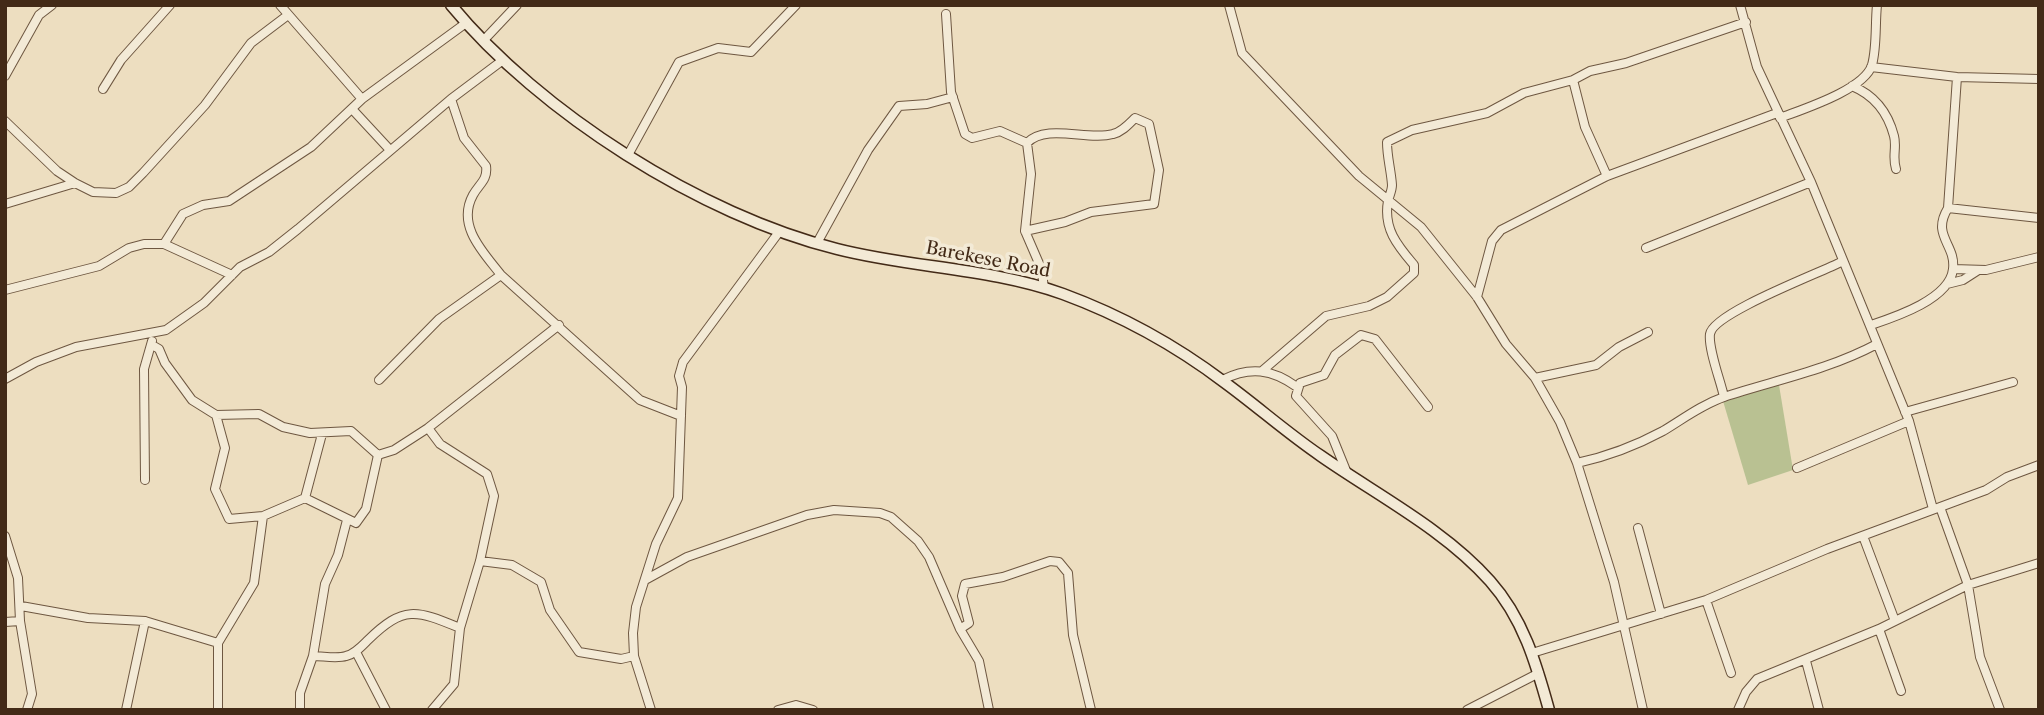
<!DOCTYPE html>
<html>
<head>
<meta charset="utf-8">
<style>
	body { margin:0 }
	#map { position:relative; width:2044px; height:715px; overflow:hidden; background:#eddec0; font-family:"Libre Caslon Text",serif }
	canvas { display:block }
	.frame { position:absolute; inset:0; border:7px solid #432a17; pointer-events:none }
</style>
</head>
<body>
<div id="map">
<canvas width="2044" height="715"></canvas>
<div class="frame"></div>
</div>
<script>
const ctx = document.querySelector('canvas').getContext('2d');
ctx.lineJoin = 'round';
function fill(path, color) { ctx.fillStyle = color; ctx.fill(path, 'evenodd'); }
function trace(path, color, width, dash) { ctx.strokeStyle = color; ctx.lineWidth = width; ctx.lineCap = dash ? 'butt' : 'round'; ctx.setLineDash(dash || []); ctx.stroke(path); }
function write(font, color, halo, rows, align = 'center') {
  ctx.font = font + ' "Libre Caslon Text",serif'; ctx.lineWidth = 7; ctx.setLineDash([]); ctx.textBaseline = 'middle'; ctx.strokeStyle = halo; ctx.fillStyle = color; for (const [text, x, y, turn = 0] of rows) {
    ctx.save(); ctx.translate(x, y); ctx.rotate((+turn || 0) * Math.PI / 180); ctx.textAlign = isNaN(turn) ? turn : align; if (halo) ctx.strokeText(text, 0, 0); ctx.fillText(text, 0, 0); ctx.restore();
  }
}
const green = new Path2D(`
	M1779 385 1793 470 1748 485 1723 401Z`);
const street = new Path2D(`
	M280 5 362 99
	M1229 5 1242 53 1359 176 1421 227 1477 297 1506 344 1535 378 1560 422 1577 463 1614 582 1643 710
	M1740 5 1757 67 1811 182 1909 421 1933 509
	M946 14 951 92 965 134 972 138 1000 131 1027 143
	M483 41 517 5
	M1871 67 1957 77 2039 79
	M5 76 39 15 52 5
	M1852 86C1874 95 1888 113 1894 136 1897 147 1892 157 1896 169
	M103 89 121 60 170 5
	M451 99 464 138 486 166C488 180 479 184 473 195 456 226 484 253 501 275L640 400 681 416
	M352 109 390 150
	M1780 118C1803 109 1864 90 1872 65 1877 47 1875 24 1877 5
	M5 121 57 171 75 183 93 192 116 193 129 187 143 173 205 105 251 43 288 15
	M628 155 679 62 718 48 751 52 796 5
	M1607 176 1585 127 1573 80 1590 71 1626 63 1746 22
	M5 204 75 183
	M1948 208 2039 218
	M1025 231 1065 222 1091 212 1154 204 1159 170 1149 124 1135 118C1129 124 1122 132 1113 134 1088 141 1046 123 1027 143L1031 174 1025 231 1041 268 1044 287
	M817 243 868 150 899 106 927 104 953 97
	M164 244 183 214 203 205 229 201 311 147 362 99 466 23
	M1646 248 1811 182
	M1953 269 1986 270 2039 257
	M1947 284 1963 280 1977 271
	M5 290 99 266 129 248 144 244H164L232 275
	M1477 297 1492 241 1501 230 1607 176 1777 113
	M1871 325C1895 317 1950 299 1953 269 1956 244 1931 236 1948 208L1957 77
	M152 345 159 349 165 363 192 400 216 415 259 414 283 427 310 433 351 431 378 455
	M1262 371 1326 316 1369 306 1387 297 1414 273V265C1398 246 1383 229 1388 201 1389 196 1392 191 1392 185 1391 170 1387 157 1387 142L1412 130 1487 113 1524 93 1573 80
	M1535 378 1596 365 1619 347 1648 332
	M5 379 36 362 76 347 166 330 204 303 240 267 269 252 298 229 451 99 503 60
	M379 380 439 319 501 275
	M1222 380C1250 366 1272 369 1297 387
	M1724 397C1721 382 1708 349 1710 334 1713 313 1820 273 1841 262
	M1905 412 2013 382
	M216 415 225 448 215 489 229 519 263 516 305 498 322 434
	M428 428 440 444 487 474 494 496 480 561 460 628 454 684 432 710
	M378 455 394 450 428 428 559 325
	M1577 463C1605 457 1637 445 1663 431 1683 419 1701 405 1724 397 1776 380 1828 370 1877 344
	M1797 468 1909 421
	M1347 473 1332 436 1296 396 1300 383 1324 375 1335 355 1361 335 1375 339 1428 407
	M145 480 144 369 152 341
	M305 498 356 523 366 509 378 455
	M1940 507 1968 585 1980 657 2000 710
	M1638 528 1661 614
	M5 536 18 578 20 621 32 694 27 710
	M1863 536 1895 621
	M480 561 512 565 541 582 550 610 579 652 621 659 634 656
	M645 580 687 557 807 515 834 510 880 513 891 517 918 541 929 557 960 629 979 661 989 710
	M1706 600 1731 673
	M21 606 88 618 145 621 218 643
	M5 622 20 621
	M960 629 969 623 962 596 965 584 1003 577 1050 561 1059 562 1068 573 1073 635 1091 710
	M1879 629 1901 691
	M356 652 386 710
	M1532 653 1706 600 1827 549 1986 490 2007 477 2039 465
	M313 656C323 656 337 659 346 656 355 654 362 646 368 640 404 605 416 610 460 628
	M1806 661 1819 710
	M126 710 145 621
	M218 710V643L254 583 263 516
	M300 710V693L313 656 325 584 338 555 347 520
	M651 710 634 656 633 633 636 607 656 544 678 498 682 387 679 376 683 362 779 232
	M778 710 796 705 813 710
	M1467 710 1539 673
	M1738 710 1746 692 1757 679 1879 629 1968 585 2039 563`);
const secondary = new Path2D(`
	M451 5C540 113 701 215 837 249 911 268 991 268 1063 294 1120 315 1175 345 1224 382 1257 406 1287 433 1321 456 1377 495 1445 530 1490 581 1523 618 1536 663 1549 710`);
const streetNames = [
	["Barekese Road",988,260,11]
];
fill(green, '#b9c192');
trace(street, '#6e5741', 10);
trace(secondary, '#432a17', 13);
trace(street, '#f3ead6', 8);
trace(secondary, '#f3ead6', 10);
write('18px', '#432a17', '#f3ead6', streetNames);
</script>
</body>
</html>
